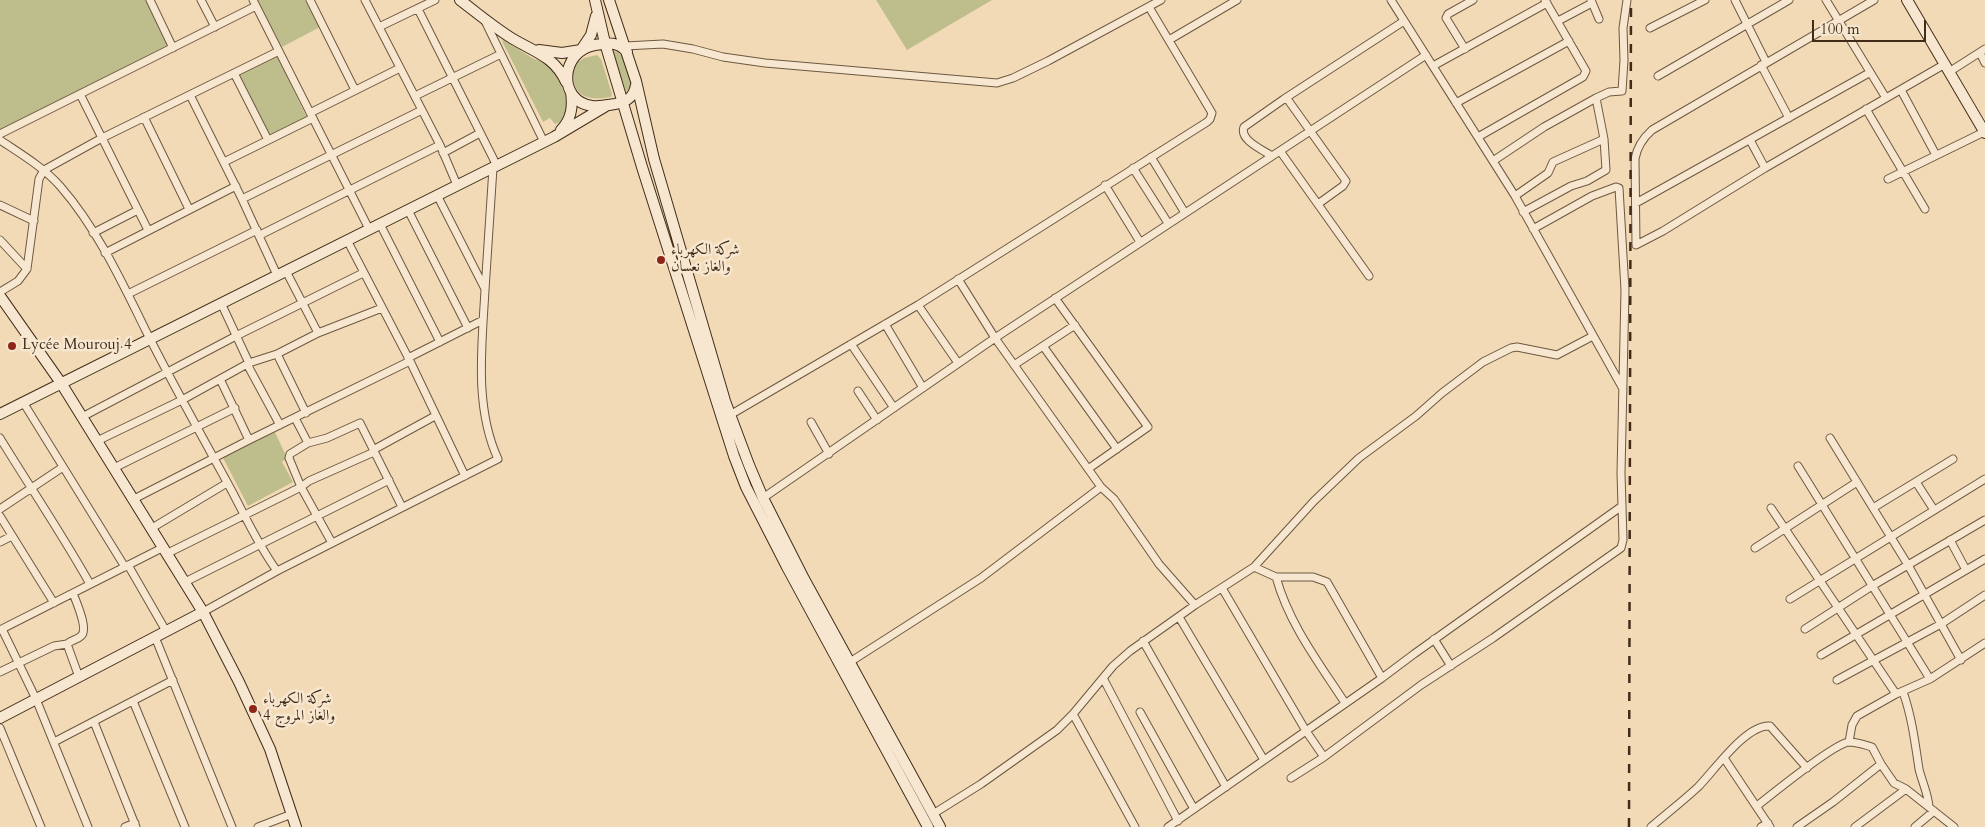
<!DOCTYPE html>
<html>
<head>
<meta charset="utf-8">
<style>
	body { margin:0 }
	#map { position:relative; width:1985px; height:827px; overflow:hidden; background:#f2dab7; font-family:Cardo,serif }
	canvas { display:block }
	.scale { position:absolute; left:1812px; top:20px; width:114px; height:22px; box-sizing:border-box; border:2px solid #412c19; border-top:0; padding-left:6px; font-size:15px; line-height:18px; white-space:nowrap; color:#412c19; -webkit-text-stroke:4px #f7e7d0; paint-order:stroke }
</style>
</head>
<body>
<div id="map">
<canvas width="1985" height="827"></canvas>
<div class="scale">100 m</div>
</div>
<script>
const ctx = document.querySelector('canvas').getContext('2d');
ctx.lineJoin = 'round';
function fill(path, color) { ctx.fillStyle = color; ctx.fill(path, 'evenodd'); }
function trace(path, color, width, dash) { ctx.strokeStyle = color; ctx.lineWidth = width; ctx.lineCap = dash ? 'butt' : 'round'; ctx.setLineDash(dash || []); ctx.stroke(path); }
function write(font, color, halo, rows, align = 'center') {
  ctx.font = font + ' Cardo,Amiri,serif'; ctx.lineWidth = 5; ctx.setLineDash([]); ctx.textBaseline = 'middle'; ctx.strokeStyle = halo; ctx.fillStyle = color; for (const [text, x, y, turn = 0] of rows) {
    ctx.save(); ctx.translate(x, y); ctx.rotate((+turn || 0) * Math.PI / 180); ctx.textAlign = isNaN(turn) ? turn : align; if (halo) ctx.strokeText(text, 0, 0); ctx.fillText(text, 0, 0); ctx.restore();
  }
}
const green = new Path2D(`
	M0 0H148L170 44 0 130Z
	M257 0H305L320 27 282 47Z
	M876 0H992L907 50Z
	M503 40 534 59 542 61 554 72 567 98 566 114 560 122 555 124 550 118 543 122 502 41Z
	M614 51 618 52 623 57 631 81V86L626 92 613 53Z
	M597 55 601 59 612 94 611 97C585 102 569 94 574 65L584 58Z
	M277 56 307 118 270 136 239 75Z
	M274 430 287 458 282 462 293 482 248 506 222 456Z`);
const street = new Path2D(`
	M150 0 173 48
	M201 0 215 27
	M253 0 369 229
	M310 0 355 90
	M365 0 440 145 457 185
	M1391 0 1515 196 1622 387
	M1591 0 1599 19
	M1735 0 1766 62
	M1826 0 1886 98
	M1874 0 1652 130C1643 138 1637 147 1635 159L1636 245 1663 231 1765 168 1945 64
	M418 9 497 166
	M485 21 544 142
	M1558 21 1592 3
	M379 27 435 0
	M1650 28 1705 0
	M1169 40 1237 0
	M625 46 663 44 693 49 723 57 765 63 997 83 1013 78 1048 61 1161 0
	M1465 49 1446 18 1448 14 1473 0
	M1980 53 1985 63
	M1761 65 1789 118
	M1433 66 1547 3
	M1949 72 1985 49
	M234 73 268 140
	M1658 76 1789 0
	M1901 90 1936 155
	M80 94 148 230
	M190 95 242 199 277 275
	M415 96 501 54
	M1284 99 1404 21
	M1456 103 1569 41
	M1866 109 1925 209
	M310 113 400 68
	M144 117 189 209
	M0 134 256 6
	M1478 137 1583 77 1586 71 1545 0
	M0 140C21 154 43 167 60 186 96 227 121 280 145 329 171 381 199 431 227 482 244 513 256 542 277 571
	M1750 140 1765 168
	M1280 151 1369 276
	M443 153 480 133
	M1272 156C1263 150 1239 140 1244 127L1284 99 1288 100 1346 181 1343 186 1318 204
	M1151 157 1185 213
	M1493 161 1544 127 1596 98 1609 92 1622 91 1624 60 1623 28 1627 0
	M224 162 313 118
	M1133 168 1168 223
	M1888 179 1984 132
	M1105 185 1140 242
	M437 195 485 289
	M1515 196 1548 173 1553 162 1604 139
	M242 199 422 110
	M1636 203 1869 73
	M0 205 34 221
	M408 210 468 328
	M1523 212 1571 186 1587 181 1606 170 1604 139 1596 98
	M380 224 440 342
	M93 233 138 210
	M260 235 440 145
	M0 240 27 269
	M347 240 410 361 465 476
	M105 253 236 186
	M286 271 318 333
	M958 279 995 338 1101 487 1114 499 1159 564 1195 605
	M0 292 18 281 27 269 39 179 44 170 102 138 279 51
	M128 294 257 230
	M1055 298 1148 427 1088 469
	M221 303 249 363 277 354 306 413
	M918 305 958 363
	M885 324 923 388
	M851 344 894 408
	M1043 346 1117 449
	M277 354 318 333 382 308
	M408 358 483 320
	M247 364 280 425
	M1014 365 1075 325
	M220 379 249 440
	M858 391 877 420
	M23 402 125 567
	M730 415 918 305 1207 122 1210 119 1212 113 1149 7
	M82 417 236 336 363 273
	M295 418 308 443 327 438 360 423 402 507
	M811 422 829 454
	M0 438C30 487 62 534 90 584
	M1830 438 1908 565 1961 660
	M97 441 182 400 249 363
	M308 443 290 454 289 458 301 487 309 481 374 452
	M373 450 435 416
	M1798 466 1930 679
	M114 468 235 408
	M1916 482 1934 510
	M763 498 995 338 1426 55
	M134 499 249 440 410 361
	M1771 508 1896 694
	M1873 508 1953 459
	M0 509 63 467
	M0 516 54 603
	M152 528 227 483
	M1950 540 1966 570
	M0 542 12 536
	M1755 548 1857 482
	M168 553 301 487 332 543
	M128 565 166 631
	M1254 567 1276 577H1313L1327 582 1382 678 1414 654 1622 506
	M1276 577C1289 624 1319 663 1345 703
	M185 582 389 480
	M1222 588 1306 731 1324 757 1421 685 1493 638 1621 548 1623 540 1621 473 1625 290 1619 188 1616 187 1592 196 1533 229
	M73 593C76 602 89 629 81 636 77 640 71 640 67 644L79 677
	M1790 599 1985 479
	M203 612 277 571 498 459C474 407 482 345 485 290 488 249 490 208 493 168
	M1179 617 1264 760
	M2 629 36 699 88 827
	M1805 629 1872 586 1985 520
	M0 630 164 547
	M155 637 232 827
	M1434 639 1451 666
	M1143 641 1226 787
	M1821 655 1985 559
	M850 662 981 578 1101 487
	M0 672 54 646 67 644
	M1103 678 1178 821
	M1837 680 1941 624 1985 595
	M1903 692C1912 717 1915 743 1919 769 1922 782 1928 793 1929 807
	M133 701 185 827
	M1140 712 1194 809
	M1073 714 1135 827
	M94 722 136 827
	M0 728 41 827
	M54 742 173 680
	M1849 742 1852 725 1857 716 1896 694 1930 679 1985 643
	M1724 758 1770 827
	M1291 778 1324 757
	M1757 806C1772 794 1835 743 1849 742 1857 742 1865 745 1872 747L1881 764 1894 783 1906 789 1954 827
	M933 814 981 784 1057 730 1073 714 1113 666 1130 651 1195 605 1254 567 1314 501 1359 458 1416 416 1442 393 1483 362 1511 348 1517 347 1557 355 1593 336
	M125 827 135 823
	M258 827 292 814
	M1168 827 1382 678
	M1651 827C1666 814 1683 801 1698 787 1714 771 1746 724 1770 726L1807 768
	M1761 827 1768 823
	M1797 827 1833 802 1881 764
	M1855 827 1906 789
	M1915 827 1934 811`);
const secondary = new Path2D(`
	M460 0C477 13 495 28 513 39 535 52 555 57 566 82
	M595 0 605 43 642 167 734 456 746 487 787 567 928 827
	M609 0 636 81 654 159 725 401 749 465 763 498 804 579 940 827
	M1907 0 1985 133
	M539 50 562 53 581 50 591 35 596 16
	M627 52C618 41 608 43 595 45 560 51 557 101 592 106 600 107 608 105 615 104 627 102 634 97 636 85
	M561 130C572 119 573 106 571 92
	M0 296 61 383 203 612 239 682 270 749 296 827
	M0 414 554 137 606 106
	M0 718 203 612`);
const rail = new Path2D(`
	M1629 827 1631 0`);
const markers = [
	[661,260,5,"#8f2418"],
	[12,346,5,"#8f2418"],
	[253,709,5,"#8f2418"]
];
const poiNames = [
	["شركة الكهرباء",671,251],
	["والغاز نعسان",671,268],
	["Lycée Mourouj 4",22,346],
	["شركة الكهرباء",263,700],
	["والغاز المروج 4",263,717]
];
fill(green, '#bebe8c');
trace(street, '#6d5840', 9);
trace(secondary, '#412c19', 12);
trace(street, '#f7e7d0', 7);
trace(secondary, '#f7e7d0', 10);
trace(rail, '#412c19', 2.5, [9, 9]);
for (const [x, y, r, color] of markers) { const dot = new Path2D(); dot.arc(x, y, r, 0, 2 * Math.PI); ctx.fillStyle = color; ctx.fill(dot); trace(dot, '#f7e7d0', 2); }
write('15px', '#412c19', '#f7e7d0', poiNames, 'left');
</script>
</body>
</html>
